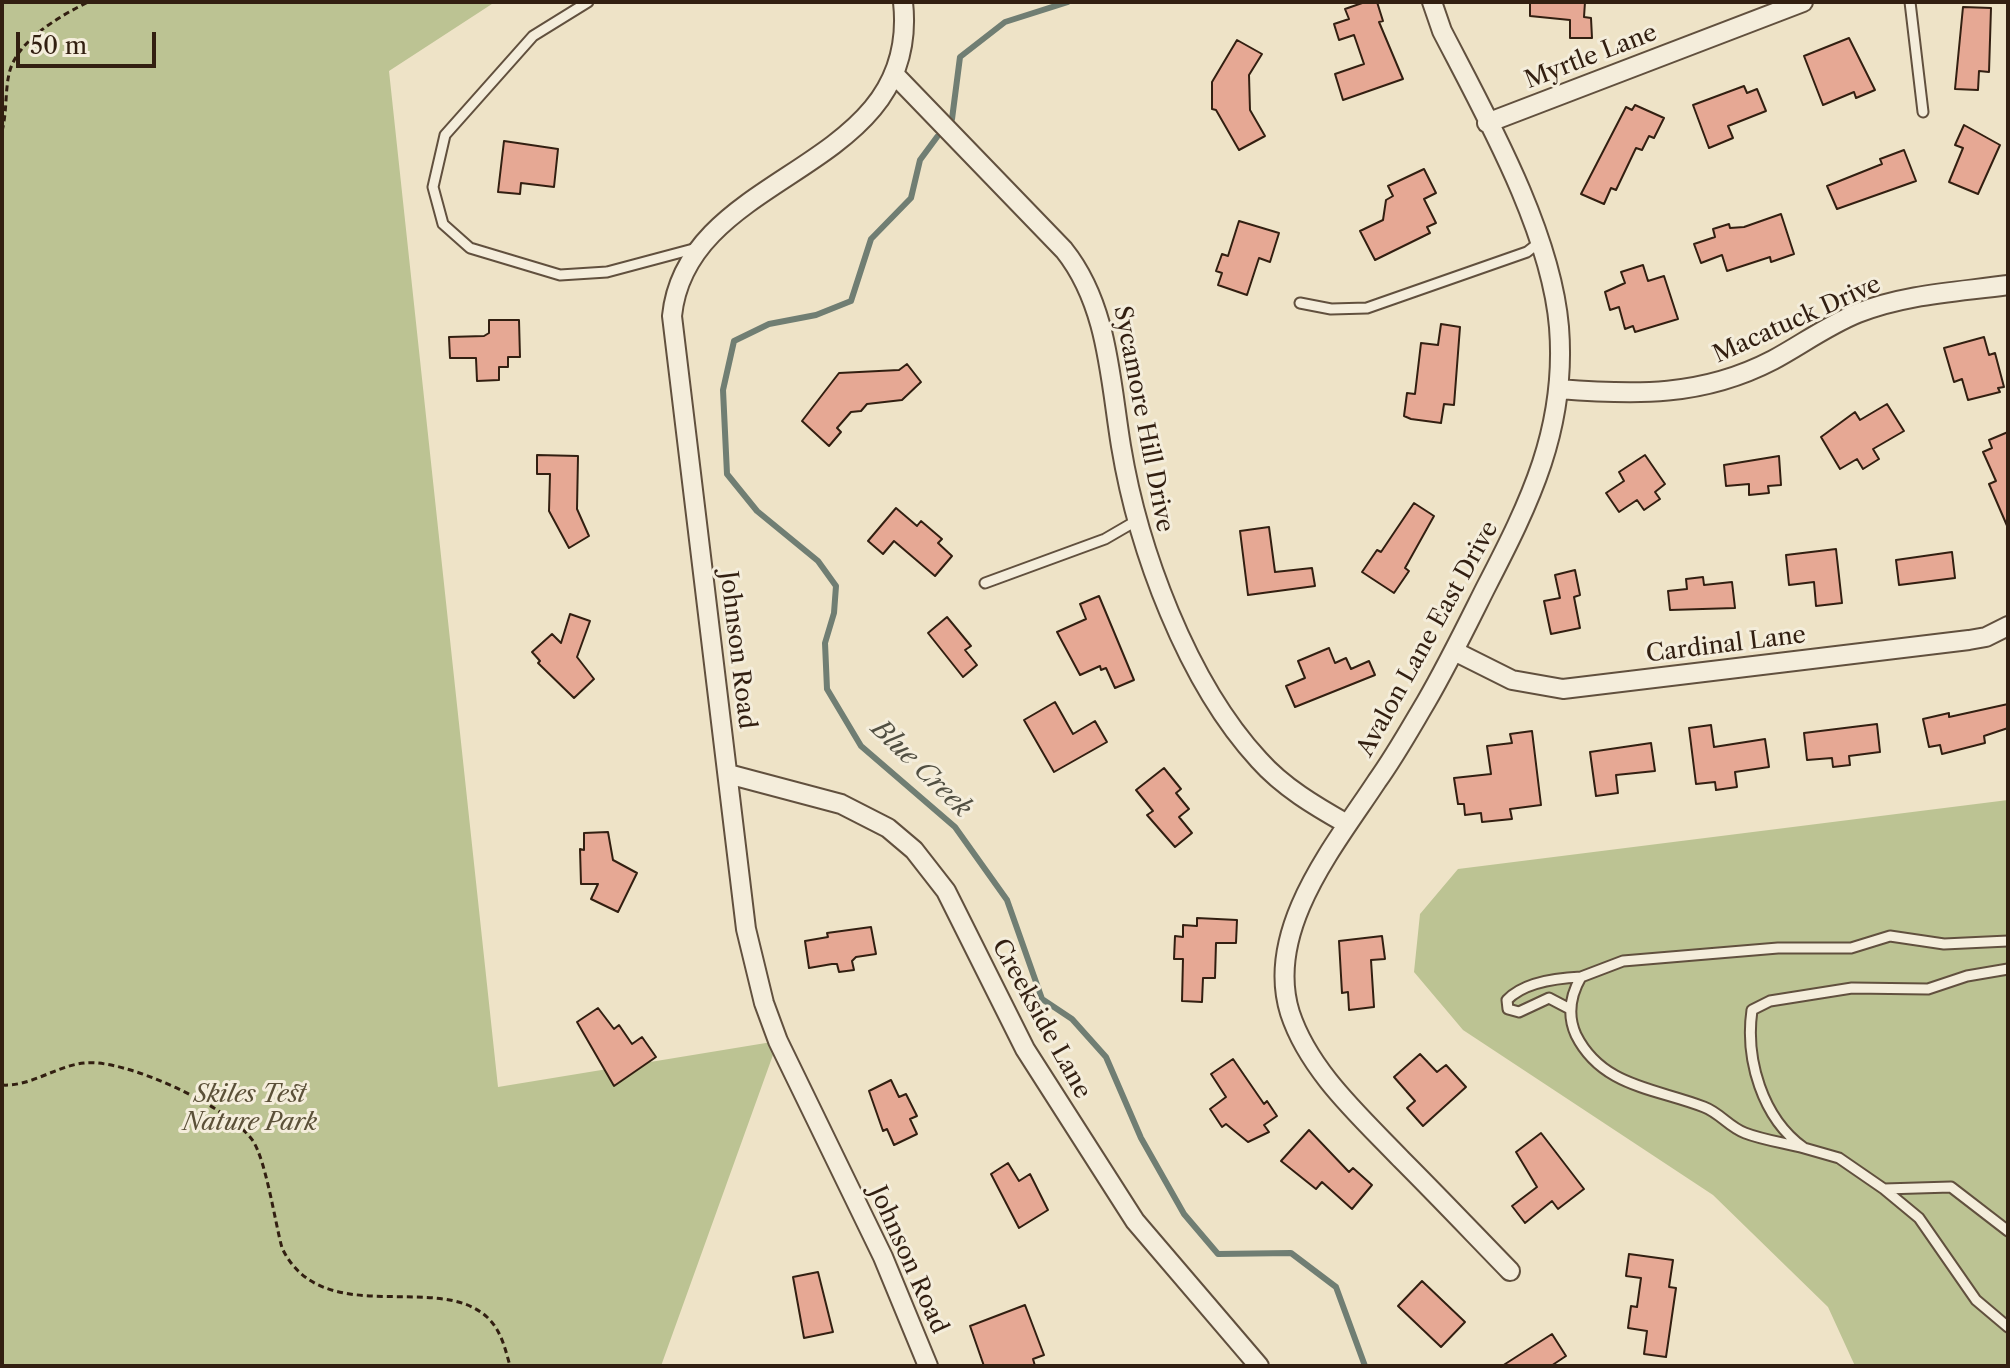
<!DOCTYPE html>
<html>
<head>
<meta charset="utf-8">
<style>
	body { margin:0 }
	#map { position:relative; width:2010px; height:1368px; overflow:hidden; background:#eee3c7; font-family:"Libre Caslon Text",serif }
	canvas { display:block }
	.frame { position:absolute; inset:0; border:4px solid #321f11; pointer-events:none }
	.scale { position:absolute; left:16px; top:32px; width:140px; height:36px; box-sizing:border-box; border:4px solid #321f11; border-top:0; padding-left:10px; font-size:24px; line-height:28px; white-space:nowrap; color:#321f11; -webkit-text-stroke:6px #f4eddb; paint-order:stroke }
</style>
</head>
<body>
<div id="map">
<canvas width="2010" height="1368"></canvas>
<div class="frame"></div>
<div class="scale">50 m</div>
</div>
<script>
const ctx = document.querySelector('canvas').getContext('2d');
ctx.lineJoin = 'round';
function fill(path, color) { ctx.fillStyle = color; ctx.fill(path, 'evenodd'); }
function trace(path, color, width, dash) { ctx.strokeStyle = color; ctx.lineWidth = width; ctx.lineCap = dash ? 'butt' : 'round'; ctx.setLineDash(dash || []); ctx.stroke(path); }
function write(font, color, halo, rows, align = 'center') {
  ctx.font = font + ' "Libre Caslon Text",serif'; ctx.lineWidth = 6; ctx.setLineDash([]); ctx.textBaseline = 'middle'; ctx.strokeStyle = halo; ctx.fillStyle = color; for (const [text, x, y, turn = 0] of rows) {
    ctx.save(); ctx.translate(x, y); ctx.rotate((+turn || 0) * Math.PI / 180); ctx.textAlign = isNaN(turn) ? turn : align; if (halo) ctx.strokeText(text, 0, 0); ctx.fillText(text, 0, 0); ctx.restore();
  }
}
const green = new Path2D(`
	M2 2H495L389 71 498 1087 778 1041 661 1366H2Z
	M2008 800V1366H1855L1828 1307 1713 1195 1463 1030 1414 972 1420 914 1458 869Z`);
const stream = new Path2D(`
	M952 119 960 57 1005 22 1068 2
	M937 137 920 160 911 198 871 239 851 301 816 315 769 324 734 341 723 390 727 474 757 511 818 561 836 586 834 613 825 643 827 689 861 746 955 827 1007 900 1042 999 1072 1019 1106 1057 1141 1138 1184 1214 1218 1254 1291 1253 1336 1287 1365 1366`);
const building = new Path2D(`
	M1365 2H1377L1383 21 1379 22 1403 79 1343 100 1335 74 1364 64 1354 35 1339 40 1334 24 1349 19 1345 9Z
	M1530 2H1585L1584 17 1591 18 1592 38H1570V20L1530 16Z
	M1963 7 1991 8 1989 72 1979 71 1978 90 1955 89Z
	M1849 38 1875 90 1856 98 1854 92 1823 105 1804 56Z
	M1237 40 1262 54 1249 75 1250 110 1265 136 1239 150 1216 110 1212 109V82Z
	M1744 86 1747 93 1757 89 1766 111 1728 126 1733 138 1709 148 1693 105Z
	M1635 105 1664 118 1654 138 1649 136 1642 150 1636 148 1616 190 1611 188 1604 204 1581 194 1626 107 1632 110Z
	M1964 125 2000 145 1978 194 1949 182 1963 148 1955 145Z
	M504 141 558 149 554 187 521 183 520 194 498 192Z
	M1904 150 1916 181 1837 209 1827 186 1882 164 1880 159Z
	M1424 169 1436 193 1424 199 1436 223 1427 227 1430 233 1375 260 1360 231 1383 220 1386 200 1393 196 1388 186Z
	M1781 214 1794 254 1771 262 1770 257 1727 271 1722 255 1701 263 1694 244 1715 237 1713 229 1729 224 1730 228 1744 227Z
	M1239 221 1279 233 1270 262 1259 258 1247 295 1218 285 1222 273 1216 271 1222 254 1228 256Z
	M1643 265 1648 281 1664 276 1678 319 1635 332 1633 326 1625 329 1619 307 1610 310 1605 292 1625 283 1621 272Z
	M489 320H519L520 357H508V367H499V380L477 381 476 358H450L449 337 484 336 489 333Z
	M1441 324 1460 327 1454 405 1444 404 1441 423 1411 419 1404 416 1407 393 1415 394 1421 343 1438 345Z
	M1984 337 1989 355 1995 353 2004 387 1998 388 2000 392 1968 400 1962 379 1954 382 1944 348Z
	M907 364 921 382 902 400 867 404 861 411 851 412 837 428 841 432 829 446 802 421 839 373 899 370Z
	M1887 404 1904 431 1873 449 1879 459 1863 469 1857 459 1840 469 1821 437 1855 412 1860 420Z
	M2008 432V528L1989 484 1996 481 1983 452 1992 448 1989 440Z
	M537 455 578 456 577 509 589 536 569 548 549 511 550 474H537Z
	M1645 455 1665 484 1655 492 1660 499 1644 510 1637 500 1619 512 1606 493 1624 481 1619 472Z
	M1779 456 1781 485 1768 486 1769 493 1749 495V484L1726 486 1724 465Z
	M1414 503 1434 516 1405 568 1409 571 1394 593 1362 572 1377 550 1381 552Z
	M896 508 917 526 921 521 942 539 938 543 952 556 935 576 894 541 883 554 868 541Z
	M1269 527 1275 572 1312 568 1315 586 1248 595 1240 531Z
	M1836 549 1842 603 1816 606 1814 582 1789 585 1786 555Z
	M1952 552 1955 578 1899 585 1896 560Z
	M1575 570 1580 595 1574 597 1580 628 1551 634 1544 601 1560 598 1555 575Z
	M1703 577 1704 585 1732 582 1735 608 1670 610 1668 591 1687 589 1686 579Z
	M1099 596 1134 680 1115 688 1106 668 1101 670 1100 666 1080 675 1057 632 1086 619 1080 604Z
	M570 614 590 621 577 657 594 679 574 698 538 663 540 661 532 652 552 634 561 643Z
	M947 617 971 646 965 650 977 665 963 677 928 633Z
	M1329 648 1335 663 1346 658 1351 669 1369 661 1375 675 1295 707 1286 686 1305 678 1298 661Z
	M1055 702 1073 734 1095 721 1107 742 1054 772 1024 720Z
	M2008 704V728L1984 736 1985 743 1942 754 1940 745 1929 747 1923 719 1949 713V717Z
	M1877 724 1880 752 1849 756 1850 765 1833 767 1832 758 1807 760 1804 733Z
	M1711 725 1714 747 1765 739 1769 767 1735 772 1737 787 1716 790 1715 782 1696 784 1689 728Z
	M1532 731 1541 805 1510 809 1512 819 1482 822 1481 813 1465 815 1464 804H1458L1454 778 1491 774 1487 746 1512 743 1510 734Z
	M1651 743 1655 771 1616 775 1618 793 1596 796 1590 752Z
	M1164 768 1181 789 1176 793 1189 809 1179 817 1192 833 1175 847 1147 815 1153 811 1136 790Z
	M608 832 613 860 637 873 618 912 591 899 598 884H581L580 849 584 850V833Z
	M1197 918 1237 920 1236 943H1216L1215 978H1203L1202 1002 1182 1001 1183 959H1174L1175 936 1183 937V925L1197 926Z
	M871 927 876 954 856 957 852 961 854 970 839 972 837 964H832L809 968 805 941 828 937 827 933Z
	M1382 936 1385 959 1371 960 1374 1007 1349 1010 1348 992 1342 993 1339 941Z
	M598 1008 614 1029 619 1025 632 1044 642 1037 656 1057 614 1086 577 1022Z
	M1420 1054 1437 1072 1446 1065 1466 1087 1423 1126 1407 1108 1415 1101 1394 1077Z
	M1233 1059 1264 1104 1267 1101 1277 1116 1264 1125 1269 1132 1248 1142 1226 1124 1222 1127 1210 1109 1226 1097 1211 1074Z
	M891 1080 899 1097 906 1094 917 1116 910 1119 917 1134 894 1145 887 1129 883 1131 869 1091Z
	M1309 1130 1349 1172 1353 1168 1372 1185 1352 1209 1322 1182 1316 1189 1281 1161Z
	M1541 1133 1584 1189 1558 1209 1552 1201 1525 1223 1512 1206 1537 1187 1516 1152Z
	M1008 1163 1019 1181 1030 1174 1048 1210 1019 1228 991 1174Z
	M1629 1254 1673 1260 1669 1287 1676 1288 1666 1357 1644 1354 1647 1331 1628 1328 1631 1306 1637 1307 1641 1278 1626 1276Z
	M818 1272 833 1332 804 1338 793 1277Z
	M1422 1281 1465 1322 1441 1347 1398 1306Z
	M1025 1305 1044 1355 1033 1359 1035 1366H984L970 1326Z
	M1552 1334 1566 1356 1551 1366H1502Z`);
const path = new Path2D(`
	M2 131C7 112 5 92 9 74 16 41 60 16 88 2
	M2 1085C30 1087 56 1066 84 1063 124 1058 229 1106 253 1141 266 1161 275 1222 282 1248 322 1331 437 1271 487 1317 501 1330 505 1348 510 1366`);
const lane = new Path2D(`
	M588 2 533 36 445 135 433 187 443 224 470 248 560 275 607 272 697 248
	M1910 2 1923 112
	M1300 303 1331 309 1367 308 1527 252 1541 241
	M985 583 1105 539 1136 521
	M2008 941 1944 944 1890 936 1851 948H1778L1623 961 1581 977C1570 996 1567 1015 1576 1035 1602 1087 1655 1088 1704 1107 1720 1113 1729 1127 1745 1133 1763 1140 1785 1143 1804 1148 1762 1118 1745 1059 1752 1010L1770 1001 1852 988 1928 989 1967 976 2008 969
	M1570 1009 1549 998 1519 1012 1508 1009 1507 1000C1524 982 1557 978 1581 977
	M1804 1148 1839 1158 1884 1189 1951 1187 2008 1231
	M1884 1189 1919 1218 1976 1300 2008 1327`);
const street = new Path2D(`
	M903 2C922 174 687 168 672 316L746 929 764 1003 778 1041 883 1257 928 1366
	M1432 2 1442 31C1486 116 1551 231 1559 327 1567 428 1530 502 1485 589 1466 627 1447 666 1426 702 1410 729 1395 756 1377 781 1335 845 1264 930 1290 1013 1309 1071 1360 1116 1401 1159 1438 1196 1474 1234 1510 1271
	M894 74 1064 250C1108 305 1110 379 1121 446 1138 549 1187 682 1259 760 1283 787 1315 806 1347 824
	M1487 123 1803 2
	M1559 389C1635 395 1702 397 1773 360 1801 345 1828 325 1858 313 1906 294 1958 292 2008 285
	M1454 651 1512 680 1563 689 1969 640 1986 637 2008 626
	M728 774 841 804 888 828 914 850 946 891 1025 1049 1135 1221 1259 1366`);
const streetNames = [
	["Myrtle Lane",1591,57,-21],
	["Macatuck Drive",1797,320,-24],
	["Sycamore Hill Drive",1143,419,79],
	["Avalon Lane East Drive",1428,639,-61],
	["Cardinal Lane",1726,645,-7],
	["Johnson Road",737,650,83],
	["Creekside Lane",1041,1019,61],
	["Johnson Road",908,1260,66]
];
const parkNames = [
	["Skiles Test",250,1095],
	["Nature Park",250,1123]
];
const waterNames = [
	["Blue Creek",921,769,44]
];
fill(green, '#bcc393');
trace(stream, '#707e73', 6);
fill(building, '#e6a894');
trace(building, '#321f11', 2);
trace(lane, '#61503e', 13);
trace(street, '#61503e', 22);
trace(path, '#321f11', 3, [6, 4]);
trace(lane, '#f4eddb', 9);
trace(street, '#f4eddb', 18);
write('24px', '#321f11', '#f4eddb', streetNames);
write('italic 24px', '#5b5038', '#f4eddb', parkNames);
write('italic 26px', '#514f42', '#f4eddb', waterNames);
</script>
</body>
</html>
